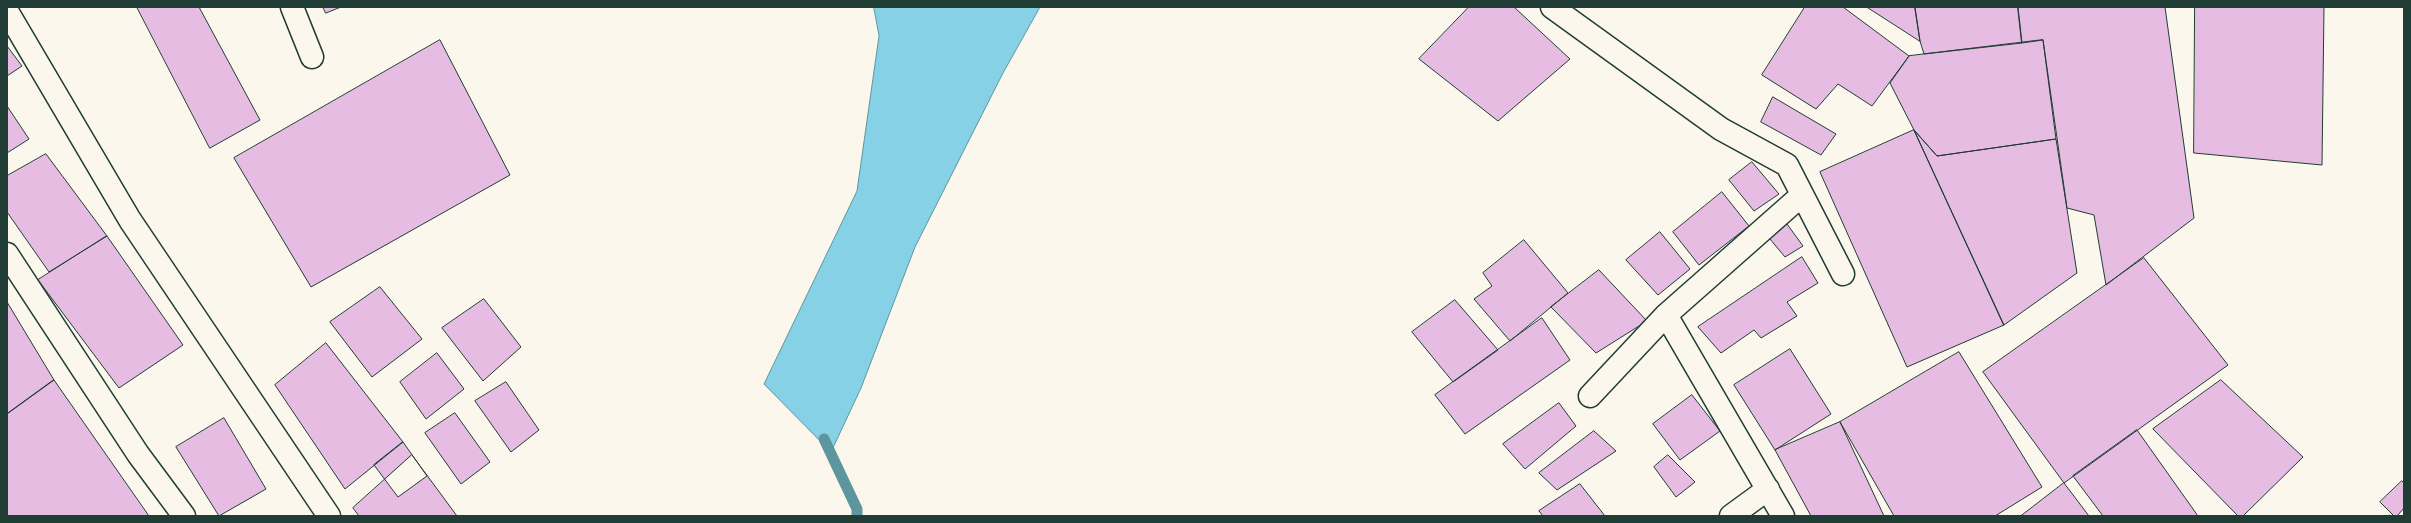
<!DOCTYPE html>
<html>
<head>
<meta charset="utf-8">
<style>
	body { margin:0 }
	#map { position:relative; width:2411px; height:523px; overflow:hidden; background:#fbf7ec; font-family:"Indie Flower",sans-serif }
	canvas { display:block }
	.frame { position:absolute; inset:0; border:8px solid #1f3d34; pointer-events:none }
</style>
</head>
<body>
<div id="map">
<canvas width="2411" height="523"></canvas>
<div class="frame"></div>
</div>
<script>
const ctx = document.querySelector('canvas').getContext('2d');
ctx.lineJoin = 'round';
function fill(path, color) { ctx.fillStyle = color; ctx.fill(path, 'evenodd'); }
function trace(path, color, width, dash) { ctx.strokeStyle = color; ctx.lineWidth = width; ctx.lineCap = dash ? 'butt' : 'round'; ctx.setLineDash(dash || []); ctx.stroke(path); }
const water = new Path2D(`
	M874 7H1040L1003 73 915 247 861 388 831 452 764 384 857 191 879 36Z`);
const stream = new Path2D(`
	M824 439 857 509V516`);
const building = new Path2D(`
	M137 7H199L260 120 210 148Z
	M323 7H341L326 13Z
	M1469 7H1514L1570 59 1498 121 1419 59Z
	M1805 7H1843L1909 56 1872 106 1838 84 1816 109 1762 75Z
	M1867 7H1915L1920 41Z
	M1915 7H2018L2022 43 1924 54 1920 41Z
	M2018 7H2165L2194 218 2106 285 2094 215 2067 208 2043 40 2022 43Z
	M2195 7H2324L2322 165 2194 153Z
	M440 40 510 175 311 287 234 158Z
	M2043 40 2056 139 1937 156 1914 130 1890 83 1909 56Z
	M7 46 22 66 7 76Z
	M1773 97 1836 134 1821 155 1761 122Z
	M7 106 29 139 7 153Z
	M1914 130 2004 325 1907 367 1820 172Z
	M1914 130 1937 156 2056 139 2077 273 2004 325Z
	M46 154 107 236 49 272 7 212V176Z
	M1752 162 1779 194 1754 211 1729 180Z
	M1722 192 1749 226 1699 265 1673 232Z
	M1787 224 1803 246 1785 257 1770 239Z
	M1660 232 1690 269 1658 295 1626 260Z
	M107 236 183 345 119 388 38 280Z
	M1524 240 1568 293 1510 341 1474 299 1492 286 1483 273Z
	M1802 257 1818 283 1787 302 1797 316 1761 338 1754 330 1721 353 1698 327Z
	M2144 258 2228 365 2064 483 1983 372Z
	M1599 270 1647 321 1596 353 1551 307Z
	M380 287 422 339 372 377 330 322Z
	M484 299 521 347 483 381 442 328Z
	M1455 300 1498 350 1453 382 1412 332Z
	M7 302 54 380 7 414Z
	M1542 318 1570 360 1465 434 1435 395Z
	M326 343 403 442 345 489 275 385Z
	M1790 349 1831 414 1775 450 1734 385Z
	M1959 352 2042 487 1995 516H1894L1840 422Z
	M437 353 464 389 426 419 400 382Z
	M54 380 149 516H7V414Z
	M2221 380 2303 457 2243 516H2238L2153 429Z
	M506 382 539 430 511 452 475 401Z
	M1692 395 1720 431 1680 460 1653 424Z
	M1559 403 1576 426 1525 469 1503 444Z
	M455 413 490 462 461 484 425 433Z
	M224 418 266 489 219 516 176 447Z
	M1840 422 1884 516H1811L1775 450Z
	M2137 430 2198 516H2103L2073 476Z
	M1594 431 1616 451 1557 490 1539 473Z
	M403 442 427 476 398 497 374 465Z
	M412 455 457 516H359L353 508Z
	M1668 455 1695 482 1676 497 1654 467Z
	M2402 481 2404 483V508L2397 516H2394L2380 502Z
	M2064 483 2089 516H2021Z
	M1580 484 1605 516H1543L1539 511Z`);
const minor = new Path2D(`
	M292 7 312 57
	M1552 7 1721 129 1787 165 1843 274
	M7 11 130 220 329 516
	M7 254 138 454 184 516
	M1666 315 1783 516
	M1590 396 1666 315 1802 195
	M1731 516 1768 489`);
fill(water, '#86d1e6');
trace(water, '#5d969f', 1);
trace(stream, '#5d969f', 11);
fill(building, '#e7bce2');
trace(building, '#1f3d34', 1);
trace(minor, '#1f3d34', 25);
trace(minor, '#fbf7ec', 22);
</script>
</body>
</html>
